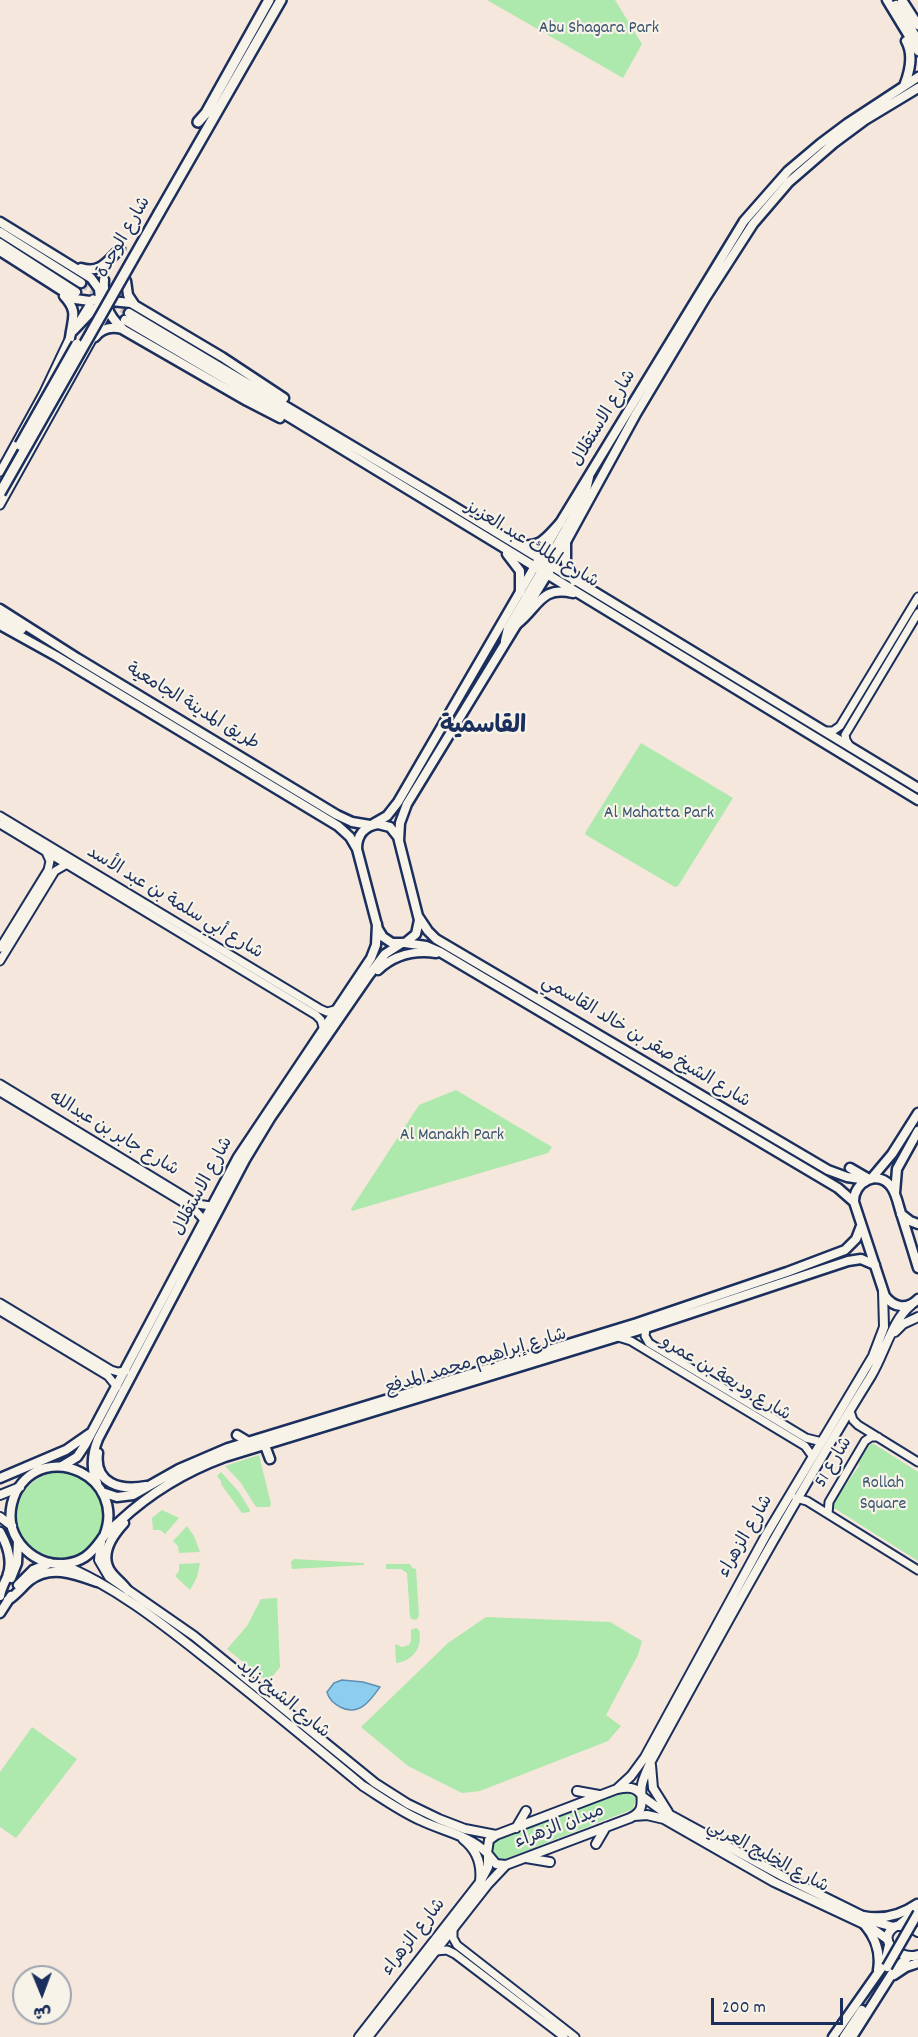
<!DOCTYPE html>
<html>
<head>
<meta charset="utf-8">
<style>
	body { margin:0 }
	#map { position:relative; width:918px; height:2037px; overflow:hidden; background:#f5e7db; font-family:Dekko,"Playpen Sans Arabic",sans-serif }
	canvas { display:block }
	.north { position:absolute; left:12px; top:1965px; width:60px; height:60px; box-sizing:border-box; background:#f7f3e8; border:2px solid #9fa5b1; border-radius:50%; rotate:179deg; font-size:16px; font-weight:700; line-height:24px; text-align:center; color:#1b2f5e }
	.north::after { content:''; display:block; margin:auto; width:21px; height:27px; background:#1b2f5e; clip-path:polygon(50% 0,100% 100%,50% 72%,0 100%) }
	.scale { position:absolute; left:711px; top:1998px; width:132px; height:27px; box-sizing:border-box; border:3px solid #1b2f5e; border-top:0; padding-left:8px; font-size:18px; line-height:21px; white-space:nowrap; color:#1b2f5e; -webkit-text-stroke:4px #f7f3e8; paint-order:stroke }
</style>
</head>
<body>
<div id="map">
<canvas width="918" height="2037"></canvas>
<div class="north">ش</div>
<div class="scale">200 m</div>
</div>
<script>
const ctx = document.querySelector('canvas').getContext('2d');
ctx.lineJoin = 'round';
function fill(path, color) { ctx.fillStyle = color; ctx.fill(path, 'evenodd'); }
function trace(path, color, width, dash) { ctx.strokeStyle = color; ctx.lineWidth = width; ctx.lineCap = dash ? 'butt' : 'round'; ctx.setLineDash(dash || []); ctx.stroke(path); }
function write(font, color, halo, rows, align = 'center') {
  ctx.font = font + ' Dekko,"Playpen Sans Arabic",sans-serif'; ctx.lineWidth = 4.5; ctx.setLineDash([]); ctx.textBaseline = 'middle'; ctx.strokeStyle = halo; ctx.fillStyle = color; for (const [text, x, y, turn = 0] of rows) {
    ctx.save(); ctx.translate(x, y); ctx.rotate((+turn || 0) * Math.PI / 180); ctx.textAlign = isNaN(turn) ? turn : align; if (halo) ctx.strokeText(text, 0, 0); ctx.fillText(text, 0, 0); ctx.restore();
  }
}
const green = new Path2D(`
	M487 0H615L642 44 623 78Z
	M641 743 733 798 678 886 675 887 586 835 585 833Z
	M456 1090 552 1147 548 1153 352 1211 351 1209 419 1105Z
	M870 1444H874L918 1472V1561L834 1508V1502L859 1466 858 1461Z
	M259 1455 271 1504 270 1507H256L241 1483 225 1466Z
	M55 1472C122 1474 115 1560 58 1560 5 1559 0 1484 55 1472Z
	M221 1472 239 1492 250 1510V1512L242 1513 221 1484V1481L217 1476Z
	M162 1510 179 1518 165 1534 160 1530H153L152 1518Z
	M187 1526 194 1536 200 1552 179 1553 178 1546 173 1541Z
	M294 1559 364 1563V1565L292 1569 291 1562Z
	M200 1563 197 1577 190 1590 175 1576 179 1571V1564Z
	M386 1564H410L412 1568 416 1569 419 1616 416 1620 412 1619 410 1617 407 1573 401 1569H386Z
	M277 1598 280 1667 268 1682 227 1649 247 1626 261 1599Z
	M486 1617 610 1622 642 1641 638 1655 606 1715 621 1726 608 1741 480 1791 462 1793 408 1766 361 1727 448 1643Z
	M416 1628 419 1630C423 1647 413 1661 396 1663L395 1644 402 1647 409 1645 411 1641V1630Z
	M32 1727 77 1759 16 1838 0 1827V1772Z
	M622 1790 636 1798 633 1809 505 1859 497 1860 493 1855V1843L496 1839Z`);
const water = new Path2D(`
	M342 1680 363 1682 380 1687C370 1701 359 1717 340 1707 334 1703 329 1700 327 1692L334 1683Z`);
const trunkTunnel = new Path2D(`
	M81 283 129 313`);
const tertiary = new Path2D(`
	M80 320 93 299
	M0 472 43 394 71 335
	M0 505 108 311
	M825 731H833L840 726 918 597
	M849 745 846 740 845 735 918 613
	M0 816 320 1009 327 1012 335 1010
	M0 824 316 1015 321 1020 323 1027
	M0 948 48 870 50 861 46 852
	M0 961 55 871 67 864
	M0 1084 197 1204 211 1206
	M0 1092 194 1209 204 1220
	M0 1303 111 1370 118 1372 126 1371
	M0 1311 108 1376 117 1387
	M646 1328 645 1336 649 1343 806 1438 822 1442
	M618 1337 631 1341 805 1446 813 1457
	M850 1411 853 1420 858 1425 918 1462
	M796 1498 807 1501 918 1570
	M828 1514 829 1502 865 1441 871 1437H878
	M453 1930V1938L457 1945 575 2037
	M436 1951 447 1950 455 1954 564 2037`);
const secondary = new Path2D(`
	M895 1332 903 1324 918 1317
	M0 1495 20 1487
	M0 1517 12 1526
	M101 1542 99 1560 109 1577 194 1636 375 1783 408 1804 439 1819 465 1829 496 1835
	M61 1564C113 1585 160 1622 203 1656 257 1698 310 1742 363 1786 382 1798 400 1811 420 1820 442 1831 469 1835 487 1853
	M651 1765 653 1788 668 1812
	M618 1788 631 1776 645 1757 766 1535 873 1356 884 1327 883 1291
	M577 1791 599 1795
	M642 1796C636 1786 627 1787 617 1789L496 1835 489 1840 487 1853 496 1864 506 1865 630 1818C648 1810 639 1798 642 1784 644 1776 648 1768 651 1761 722 1631 793 1502 871 1376 884 1355 892 1320 911 1305
	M643 1797 661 1810 784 1877 875 1922 894 1927
	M634 1816 647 1815 664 1819 774 1882 870 1927 887 1939
	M516 1828 526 1811
	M463 1839C477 1850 482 1864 480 1881
	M596 1844 606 1827
	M526 1858 550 1862
	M918 1932 908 1926H896C874 1939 900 1961 918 1955
	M359 2037 480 1882 488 1867V1856
	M368 2037 488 1884 506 1865`);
const primary = new Path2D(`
	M887 0 918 51
	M902 0 918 25
	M896 5 918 40
	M904 86C910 71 914 55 906 41
	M0 609 77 658 337 815 352 822 370 825
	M0 616 22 629
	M0 625 56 656 338 826 350 837 357 849
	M373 824 387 816 398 802 560 523 744 221 788 171 820 144 848 123 918 77
	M378 824 390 827 398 837 419 920 416 934 405 943H392L383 937 378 929 357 849C357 835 364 826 378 824Z
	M399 841 400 823 407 804 556 560 636 414 706 297 753 224 789 182 834 143 865 120 918 88
	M418 916 428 931 436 939 828 1170 847 1177 867 1180
	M405 943 426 946 440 952 838 1188 854 1202
	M378 970C394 955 415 950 436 953
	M850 1168 869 1179
	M871 1179 892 1154 918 1113
	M895 1193 897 1169 918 1131
	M901 1214 910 1221 918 1224
	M918 1268C912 1248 906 1229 900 1210 898 1203 896 1194 892 1188 879 1168 853 1182 854 1202L885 1296C894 1308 907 1310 918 1299
	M237 1435 247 1441
	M265 1440 264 1443 270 1459
	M98 1453C94 1484 121 1491 146 1486
	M62 1466 77 1457 85 1445 238 1157 371 958 376 945 377 924
	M0 1478 66 1450 89 1434
	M97 1483C90 1468 92 1454 98 1439L245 1160 271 1117 369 975 385 954 402 943
	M102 1492 117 1497 133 1495 179 1469 228 1448 637 1323 787 1272 845 1250 856 1239 861 1226
	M124 1523C112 1536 99 1555 111 1572 116 1579 123 1583 128 1591
	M0 1532C8 1546 13 1562 7 1577 4 1584 1 1589 0 1596
	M104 1536C128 1478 46 1438 16 1492 11 1503 9 1516 12 1528 17 1544 30 1557 46 1562 59 1566 74 1564 85 1557 94 1551 98 1544 104 1536 108 1531 115 1525 120 1521 150 1493 187 1471 225 1457L646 1328 848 1261 861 1259 875 1265
	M11 1578 17 1563 18 1541
	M18 1585 33 1570 50 1563
	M8 1600C16 1595 22 1587 29 1581 50 1564 75 1574 97 1582
	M0 1613 11 1596
	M863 1916C883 1920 901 1915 917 1904
	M864 1924C876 1938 881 1952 878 1970
	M899 1925 910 1916 917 1905
	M894 1975 906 1967 918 1963
	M833 2037 885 1963 889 1945
	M844 2037 862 2010
	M852 2037 895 1969 908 1957`);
const trunk = new Path2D(`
	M0 222 91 278 99 289 101 307
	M0 232 81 283
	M0 243 76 292
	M0 251 75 299 90 301 105 298
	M81 268C100 274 107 261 120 249
	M104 280C103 300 107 315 122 328
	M126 281 128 295 134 304
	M64 296C79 312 72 319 70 338
	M129 313 448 503 918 788
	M125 320 271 406 918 800
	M73 331 92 311 102 304 111 301 131 303 222 357 284 398
	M95 337C102 328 111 326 122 329L247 401 280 418
	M566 543V563L574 581
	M518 545C542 547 545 539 560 523
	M507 554 520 571V592
	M546 569 550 557 585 495 589 477
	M517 624C538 608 541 585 573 593
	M505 641 508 628 541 572 542 567`);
const motorway = new Path2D(`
	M198 122 206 113 269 0
	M159 213 281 0`);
const primaryBridge = new Path2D(`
	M887 1967 918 1913`);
const motorwayBridge = new Path2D(`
	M20 445 77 344
	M0 493 159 213`);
const parkNames = [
	["Abu Shagara Park",599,30],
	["Al Mahatta Park",659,815],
	["Al Manakh Park",452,1137],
	["Rollah",883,1485],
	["Square",883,1506]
];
const streetNames = [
	["شارع الوحدة",125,238,-60],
	["شارع الاستقلال",605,419,-59],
	["شارع الملك عبد العزيز",531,546,31],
	["طريق المدينة الجامعية",192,708,31],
	["شارع أبي سلمة بن عبد الأسد",174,904,31],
	["شارع الشيخ صقر بن خالد القاسمي",645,1043,31],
	["شارع جابر بن عبدالله",113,1135,31],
	["شارع الاستقلال",204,1187,-62],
	["شارع إبراهيم محمد المدفع",476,1363,-17],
	["شارع وديعة بن عمرو",725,1380,31],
	["شارع 51",835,1463,-59],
	["شارع الزهراء",747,1537,-60],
	["شارع الشيخ زايد",282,1700,39],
	["ميدان الزهراء",560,1828,-21],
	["شارع الخليج العربي",767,1858,28],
	["شارع الزهراء",415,1938,-52]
];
const districtNames = [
	["القاسمية",483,729]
];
fill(green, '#ade8ad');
fill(water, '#8dceee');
trace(water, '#5f8eb4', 1.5);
trace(trunkTunnel, '#c9c2c2', 8, [8, 4]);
trace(tertiary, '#1b2f5e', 11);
trace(secondary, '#1b2f5e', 12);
trace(primary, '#1b2f5e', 13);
trace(trunk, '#1b2f5e', 13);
trace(motorway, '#1b2f5e', 14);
trace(tertiary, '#f7f3e8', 7);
trace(secondary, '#f7f3e8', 8);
trace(primary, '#f7f3e8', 8);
trace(trunk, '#f7f3e8', 8);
trace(motorway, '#f7f3e8', 9);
trace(primaryBridge, '#1b2f5e', 13, []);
trace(motorwayBridge, '#1b2f5e', 14, []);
trace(primaryBridge, '#f7f3e8', 8);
trace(motorwayBridge, '#f7f3e8', 9);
write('18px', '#38546e', '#f7f3e8', parkNames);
write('18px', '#1b2f5e', '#f7f3e8', streetNames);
write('bold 24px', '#1b2f5e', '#f7f3e8', districtNames);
</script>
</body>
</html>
